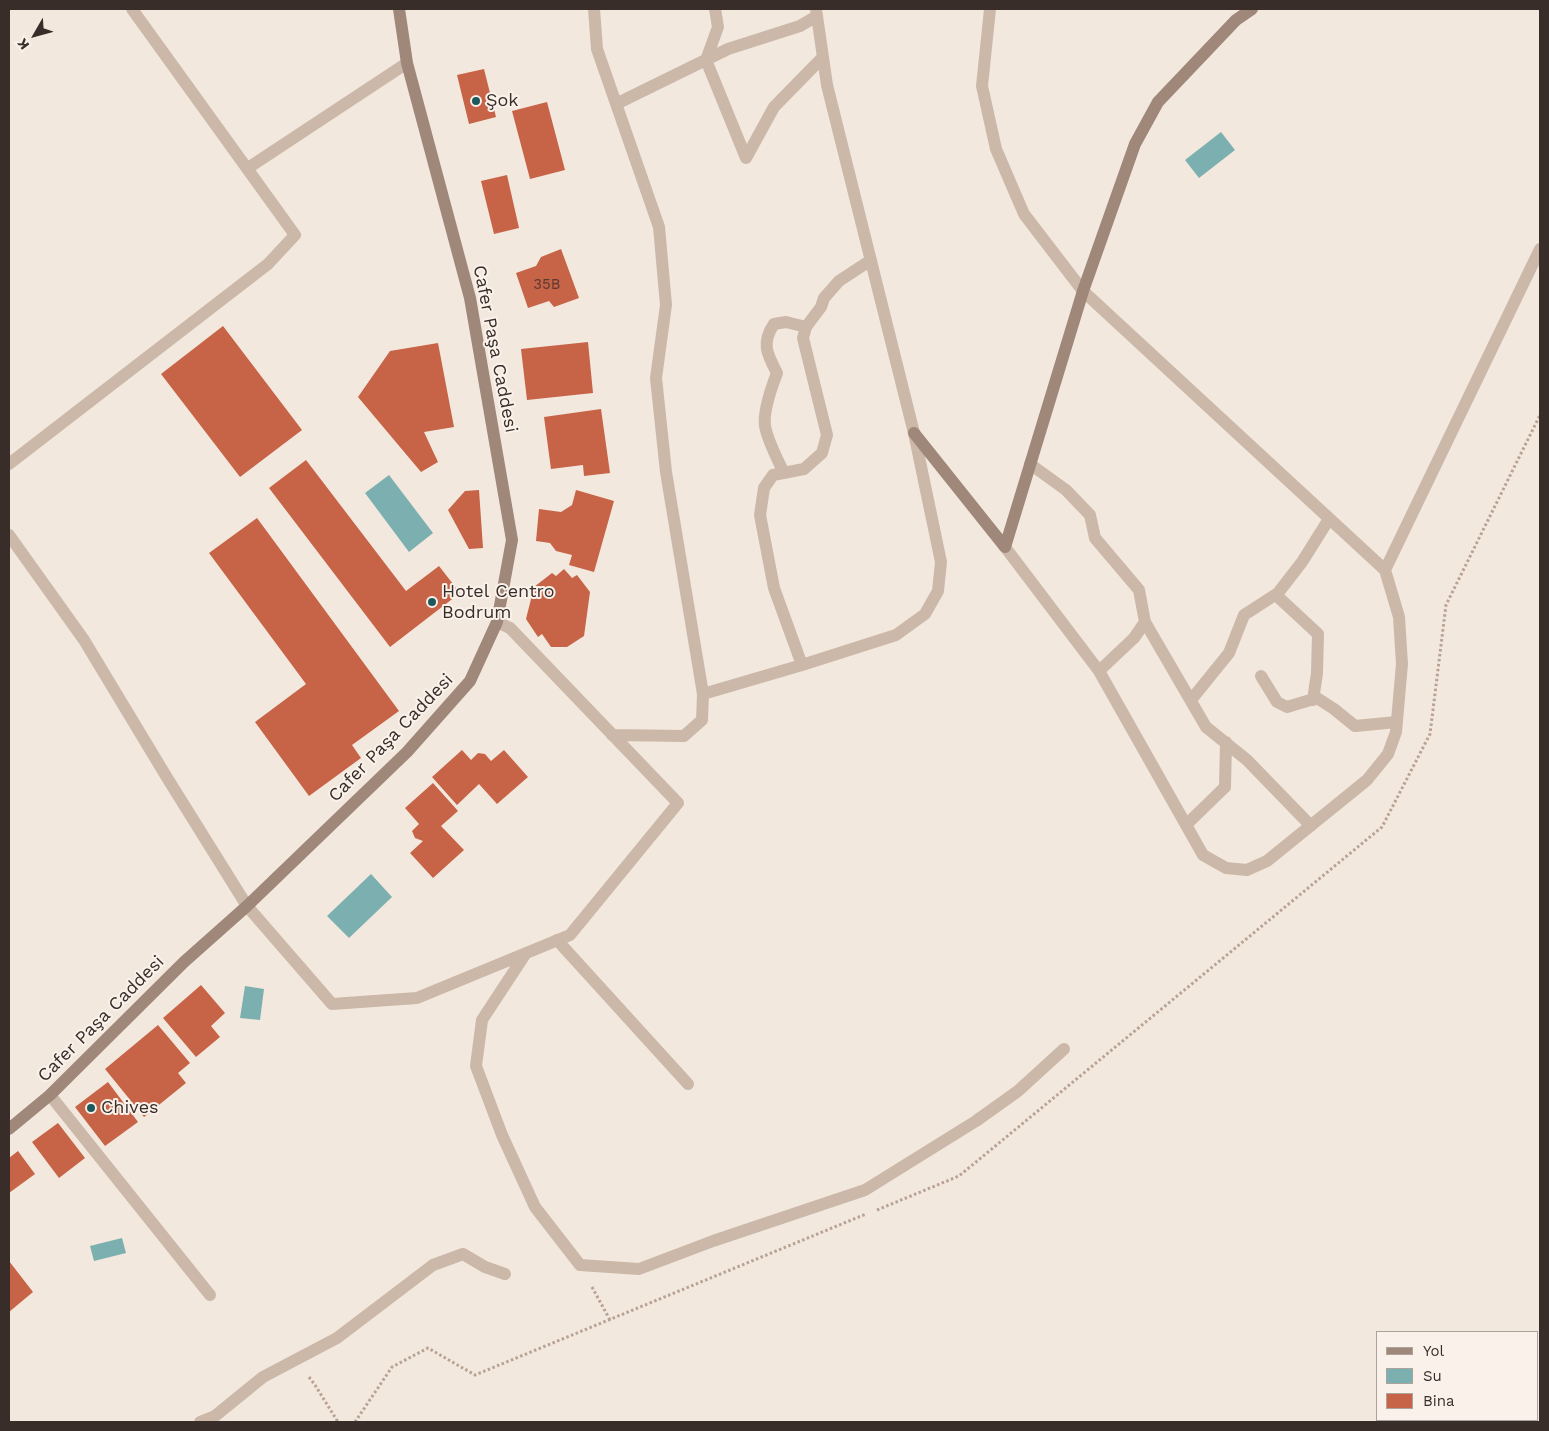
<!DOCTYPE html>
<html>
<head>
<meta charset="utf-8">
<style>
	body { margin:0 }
	#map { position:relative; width:1549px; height:1431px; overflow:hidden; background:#f3e8dd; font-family:"Work Sans",sans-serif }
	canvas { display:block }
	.frame { position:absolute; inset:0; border:10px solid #382d29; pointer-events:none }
	.legend { position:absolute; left:1376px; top:1331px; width:162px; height:90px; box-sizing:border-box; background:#faf2ea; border:1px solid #aca39d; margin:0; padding:6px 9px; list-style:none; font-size:15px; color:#382d29 }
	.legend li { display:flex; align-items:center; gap:10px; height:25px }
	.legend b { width:25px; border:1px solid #aca39d }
	.north { position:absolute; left:10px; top:10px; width:50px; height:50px; -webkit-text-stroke:4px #faf2ea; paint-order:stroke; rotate:232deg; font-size:14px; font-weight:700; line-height:20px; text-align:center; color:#382d29 }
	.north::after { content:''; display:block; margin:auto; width:18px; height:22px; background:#382d29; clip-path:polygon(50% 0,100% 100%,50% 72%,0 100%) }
</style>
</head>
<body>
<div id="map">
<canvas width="1549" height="1431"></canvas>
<div class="frame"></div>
<ul class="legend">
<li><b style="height:6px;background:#9f877a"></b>Yol</li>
<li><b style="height:14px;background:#7bafb0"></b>Su</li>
<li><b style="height:14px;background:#c76346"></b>Bina</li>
</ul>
<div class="north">K</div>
</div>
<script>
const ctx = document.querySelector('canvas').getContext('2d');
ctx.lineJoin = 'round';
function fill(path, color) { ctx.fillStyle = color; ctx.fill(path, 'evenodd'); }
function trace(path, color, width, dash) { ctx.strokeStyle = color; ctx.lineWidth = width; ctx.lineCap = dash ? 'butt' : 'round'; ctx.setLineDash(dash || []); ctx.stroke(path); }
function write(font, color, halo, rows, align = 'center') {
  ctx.font = font + ' "Work Sans",sans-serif'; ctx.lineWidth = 4; ctx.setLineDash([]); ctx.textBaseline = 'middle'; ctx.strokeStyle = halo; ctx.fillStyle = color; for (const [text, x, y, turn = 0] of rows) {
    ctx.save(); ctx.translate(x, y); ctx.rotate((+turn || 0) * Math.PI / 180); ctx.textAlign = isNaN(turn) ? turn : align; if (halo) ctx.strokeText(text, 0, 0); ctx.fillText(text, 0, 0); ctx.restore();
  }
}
const water = new Path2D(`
	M1221 132 1235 150 1199 178 1185 160Z
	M389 475 433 533 409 552 365 493Z
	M371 874 392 897 349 938 327 916Z
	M245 986 264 989 260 1020 240 1018Z
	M122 1238 126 1253 94 1261 90 1246Z`);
const building = new Path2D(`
	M484 69 496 117 469 124 457 75Z
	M547 102 565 170 530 179 512 111Z
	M507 175 519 228 494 234 481 181Z
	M561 249 579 298 554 307 549 301 528 308 516 273 536 266 541 257Z
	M223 326 302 430 240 477 161 374Z
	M588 342 593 393 527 400 521 349Z
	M438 343 454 427 424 432 438 462 421 472 358 397 390 351Z
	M601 409 610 473 584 476 583 465 551 469 544 417Z
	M306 460 406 591 439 566 460 593 390 647 269 488Z
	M479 490 483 548 469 549 448 510 465 491Z
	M576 490 614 501 594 572 569 565 572 555 556 551 550 543 536 541 539 509 561 512 572 505Z
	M257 518 399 711 352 745 361 758 309 796 255 722 306 684 209 553Z
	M564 569 572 578 577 575 590 592 584 636 567 647H551L542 634 538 637 526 619 534 587 552 573 556 576Z
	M462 750 471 760 478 753 485 754 491 761 504 750 528 777 497 804 479 784 457 805 432 777Z
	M433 783 458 811 441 826 464 850 433 878 410 853 423 841 415 838 412 831 419 824 405 808Z
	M201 985 225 1013 211 1026 220 1037 196 1057 163 1018Z
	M158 1025 190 1063 178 1073 186 1083 144 1117 105 1069Z
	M108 1082 138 1122 105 1146 75 1107Z
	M58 1123 85 1158 59 1178 32 1142Z
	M18 1151 35 1174 9 1193V1158Z
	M9 1261 33 1292 9 1312Z`);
const path = new Path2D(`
	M877 1210 959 1176 1382 827 1430 734 1446 605 1540 415
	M592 1287 610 1320
	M309 1377 315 1385 338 1422
	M355 1422 392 1367 428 1348 475 1375 866 1214`);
const lane = new Path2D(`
	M557 940 688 1084`);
const street = new Path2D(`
	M594 9 597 49 659 227 666 305 656 378 666 472 703 694 702 720 684 736 612 735
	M715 9 718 27 706 60 746 158 774 107 823 57
	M990 9 982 86 996 149 1024 214 1083 291 1385 570
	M616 104 728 49 800 26 817 16
	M248 168 407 63
	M9 464 268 264 295 235 132 9
	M1030 464 1066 490 1090 515 1095 538 1139 590 1145 622 1206 727 1247 760 1311 826
	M784 473C777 458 768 442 765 426 763 411 772 386 777 373 767 354 761 343 774 324L786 322 806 327
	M9 535 84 640 166 776 247 906 332 1004 417 998 570 935 678 803 510 628 497 622
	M1005 547 1099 671 1203 855 1226 868 1247 870 1267 861 1367 780 1388 754 1396 732 1402 664 1399 617 1385 570 1540 249
	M1276 595 1318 634 1317 673 1313 700
	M802 665 774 588 760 515 764 488 773 475 804 469 822 453 827 435 803 338 806 327 821 307 824 298 839 281 871 260
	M1099 671 1134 638 1145 622
	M1261 676 1277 702 1287 707 1317 698 1334 709 1355 726 1397 722
	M703 694 802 665 896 635 925 614 938 591 941 562 914 433 827 85 816 9
	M1191 700 1229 653 1244 615 1278 593 1302 562 1329 519
	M1186 825 1225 787 1226 742
	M526 953 482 1020 476 1066 502 1135 535 1207 580 1265 639 1269 713 1241 865 1190 976 1121 1018 1091 1064 1049
	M50 1095 210 1295
	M200 1422 215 1416 263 1377 337 1338 433 1265 463 1254 485 1267 505 1274`);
const secondary = new Path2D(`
	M914 433 1005 547 1083 291 1135 144 1158 102 1236 20 1252 9
	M9 1129 50 1095 184 962 247 906 407 752 470 681 497 622 512 540 470 298 407 63 399 9`);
const markers = [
	[476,101,5,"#1d585a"],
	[432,602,5,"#1d585a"],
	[91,1108,5,"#1d585a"]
];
const numberNames = [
	["35B",547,285]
];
const poiNames = [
	["Şok",486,101],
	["Hotel Centro",442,592],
	["Bodrum",442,613],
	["Chives",101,1108]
];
const streetNames = [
	["Cafer Paşa Caddesi",495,349,79],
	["Cafer Paşa Caddesi",391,738,-46],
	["Cafer Paşa Caddesi",101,1019,-45]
];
fill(water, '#7bafb0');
fill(building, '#c76346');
trace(path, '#b7a293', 3, [2.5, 2.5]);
trace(lane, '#cbb8a9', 12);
trace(street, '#cbb8a9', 12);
trace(secondary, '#9f877a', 12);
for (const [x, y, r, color] of markers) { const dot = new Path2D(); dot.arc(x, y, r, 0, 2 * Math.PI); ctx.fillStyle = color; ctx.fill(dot); trace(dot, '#faf2ea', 2); }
write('15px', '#5c3a30', null, numberNames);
write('18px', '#382d29', '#faf2ea', poiNames, 'left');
write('18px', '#382d29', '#faf2ea', streetNames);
</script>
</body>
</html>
